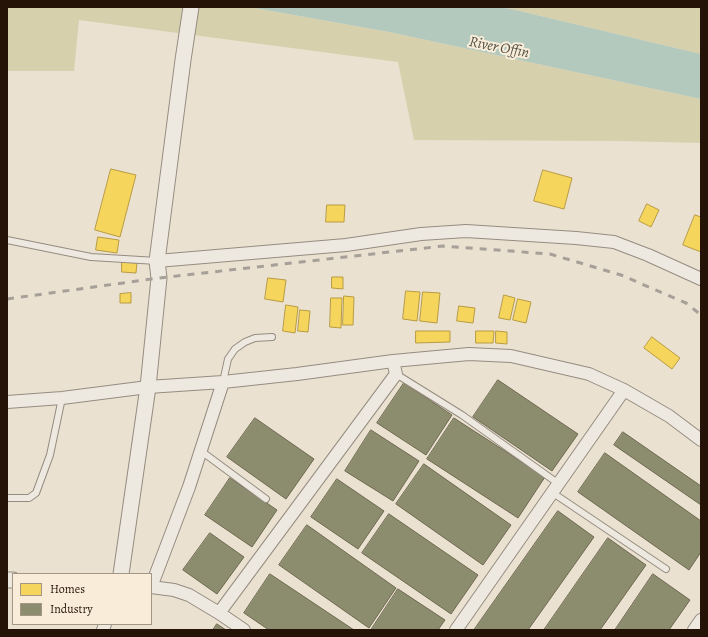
<!DOCTYPE html>
<html>
<head>
<meta charset="utf-8">
<style>
	body { margin:0 }
	#map { position:relative; width:708px; height:637px; overflow:hidden; background:#ebe1d0; font-family:Alegreya,serif }
	canvas { display:block }
	.frame { position:absolute; inset:0; border:8px solid #251307; pointer-events:none }
	.legend { position:absolute; left:12px; top:573px; width:140px; height:52px; box-sizing:border-box; background:#f9edd9; border:1px solid #a49685; margin:0; padding:5px 7px; list-style:none; font-size:12px; color:#251307 }
	.legend li { display:flex; align-items:center; gap:8px; height:20px }
	.legend b { width:20px; border:1px solid #a49685 }
</style>
</head>
<body>
<div id="map">
<canvas width="708" height="637"></canvas>
<div class="frame"></div>
<ul class="legend">
<li><b style="height:11px;background:#f6d55c"></b>Homes</li>
<li><b style="height:11px;background:#8c8c6e"></b>Industry</li>
</ul>
</div>
<script>
const ctx = document.querySelector('canvas').getContext('2d');
ctx.lineJoin = 'round';
function fill(path, color) { ctx.fillStyle = color; ctx.fill(path, 'evenodd'); }
function trace(path, color, width, dash) { ctx.strokeStyle = color; ctx.lineWidth = width; ctx.lineCap = dash ? 'butt' : 'round'; ctx.setLineDash(dash || []); ctx.stroke(path); }
function write(font, color, halo, rows, align = 'center') {
  ctx.font = font + ' Alegreya,serif'; ctx.lineWidth = 4; ctx.setLineDash([]); ctx.textBaseline = 'middle'; ctx.strokeStyle = halo; ctx.fillStyle = color; for (const [text, x, y, turn = 0] of rows) {
    ctx.save(); ctx.translate(x, y); ctx.rotate((+turn || 0) * Math.PI / 180); ctx.textAlign = isNaN(turn) ? turn : align; if (halo) ctx.strokeText(text, 0, 0); ctx.fillText(text, 0, 0); ctx.restore();
  }
}
const green = new Path2D(`
	M7 7H249L389 32 701 99V143L619 141 414 140 398 62 79 20 74 71H7Z
	M498 7H701V54L511 9Z`);
const water = new Path2D(`
	M249 7H498L511 9 701 54V99L389 32Z`);
const homes = new Path2D(`
	M111 169 136 175 120 237 95 230Z
	M543 170 572 178 564 209 534 201Z
	M647 204 659 210 651 227 639 221Z
	M327 205H345L344 222H326Z
	M695 215 701 217V252L683 245Z
	M98 237 119 240 117 253 96 250Z
	M122 262 137 263 136 273 122 272Z
	M332 277H343V289L332 288Z
	M268 278 286 280 283 302 265 299Z
	M406 291 420 292 417 321 403 319Z
	M423 292 440 293 437 323 420 321Z
	M131 293V303H120V294Z
	M504 295 515 298 510 320 499 318Z
	M344 296 354 297 353 325H343Z
	M331 298H342L341 328 330 327Z
	M518 299 531 302 526 323 513 320Z
	M286 305 298 307 295 333 283 331Z
	M459 306 475 308 473 323 457 321Z
	M300 310 310 311 308 332 298 331Z
	M416 331H450V342L416 343Z
	M476 331H494L493 343H476Z
	M496 331 507 332V344L496 343Z
	M652 337 680 358 672 369 644 348Z`);
const industry = new Path2D(`
	M498 380 578 434 552 471 473 417Z
	M404 383 452 415 426 455 377 423Z
	M255 418 314 459 286 499 227 457Z
	M454 418 545 477 518 518 427 459Z
	M371 430 419 461 393 501 345 471Z
	M623 432 701 486V505L614 445Z
	M605 453 701 521V552L689 570 578 492Z
	M424 464 511 525 483 565 396 504Z
	M230 478 277 510 252 547 205 515Z
	M337 479 384 511 358 549 311 517Z
	M558 511 594 537 528 630H474Z
	M389 514 478 575 451 614 362 553Z
	M307 525 396 588 369 628 279 565Z
	M210 533 244 557 217 594 183 570Z
	M608 538 646 565 600 630H544Z
	M270 574 354 630H269L244 613Z
	M653 574 690 600 669 630H615Z
	M398 589 445 620 438 630H371Z
	M217 624 226 630H213Z`);
const service = new Path2D(`
	M7 240 91 257 157 261
	M396 374 462 415 559 484
	M223 382 228 359 235 349 245 342 255 338 272 337
	M201 451 266 499
	M553 493 666 569
	M7 498H29L36 493 50 455 62 398`);
const minor = new Path2D(`
	M157 261 346 245 421 234 466 231 576 238 614 242 648 255 701 279
	M7 402 62 398 148 387 223 382 297 374 393 361 469 354 511 356 589 374 624 390 669 416 701 440
	M151 587 189 487 223 382
	M151 587 174 590 189 595 219 613 244 630
	M219 613 396 374 393 361
	M103 630 105 624
	M456 630 624 390
	M694 630 701 620`);
const tertiary = new Path2D(`
	M121 574 148 387 159 278 157 261 183 60 191 7
	M7 580H13`);
const rail = new Path2D(`
	M7 299 159 278 443 246 550 254 621 275 686 303 701 315`);
const waterNames = [
	["River Offin",499,48,11]
];
fill(green, '#d6d0ac');
fill(water, '#b4c9bd');
fill(homes, '#f6d55c');
trace(homes, '#b79b42', 1);
fill(industry, '#8c8c6e');
trace(industry, '#6d684f', 1);
trace(service, '#958c81', 8);
trace(minor, '#958c81', 14);
trace(tertiary, '#958c81', 17);
trace(service, '#eee9e0', 6);
trace(minor, '#eee9e0', 12);
trace(tertiary, '#eee9e0', 15);
trace(rail, '#a6a099', 3, [7, 7]);
write('italic 15px', '#4f4f44', '#f9edd9', waterNames);
</script>
</body>
</html>
